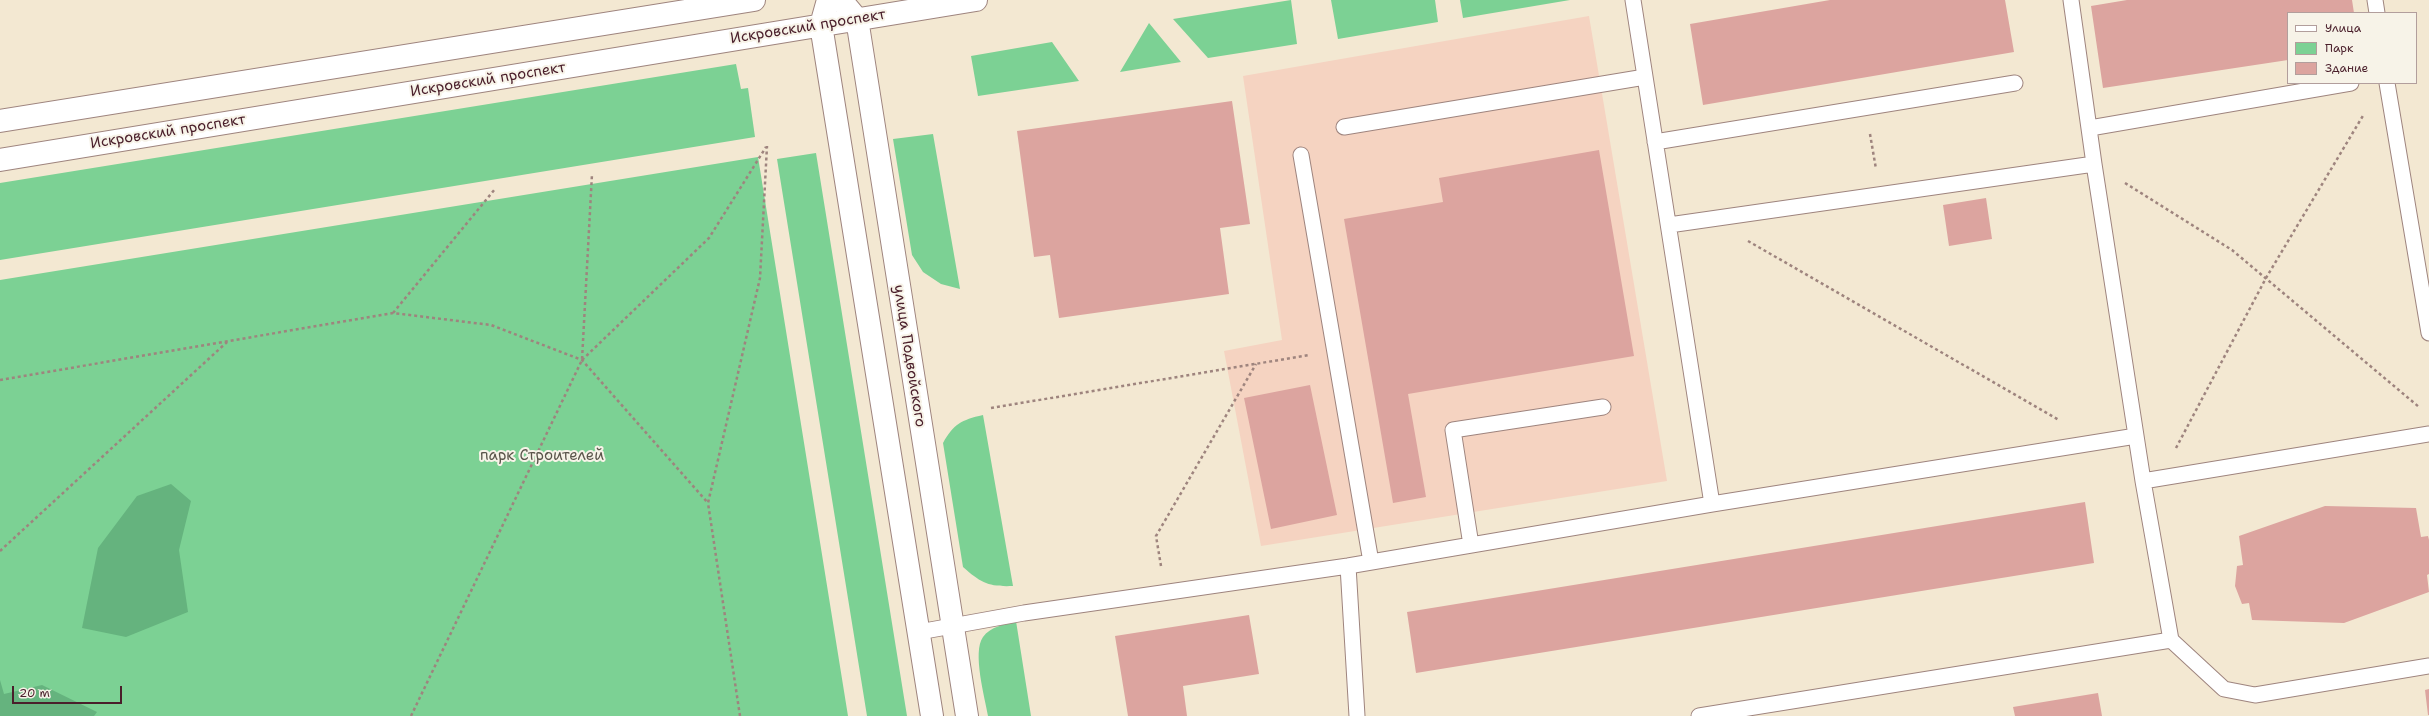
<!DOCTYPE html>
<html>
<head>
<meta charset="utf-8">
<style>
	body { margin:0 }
	#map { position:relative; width:2429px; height:716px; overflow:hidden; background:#f3e8d2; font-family:"Shantell Sans",sans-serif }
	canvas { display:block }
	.legend { position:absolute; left:2287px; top:12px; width:130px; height:72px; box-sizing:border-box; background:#f7f3e8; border:1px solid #b29e9c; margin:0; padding:5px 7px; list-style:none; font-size:12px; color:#4a1f2b }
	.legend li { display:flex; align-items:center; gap:8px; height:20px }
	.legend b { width:20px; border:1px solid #b29e9c }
	.scale { position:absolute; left:12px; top:686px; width:110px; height:18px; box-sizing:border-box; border:2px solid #4a1f2b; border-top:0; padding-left:5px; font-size:12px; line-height:14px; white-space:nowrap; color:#4a1f2b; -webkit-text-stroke:3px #f7f3e8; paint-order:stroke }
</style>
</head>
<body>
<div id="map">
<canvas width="2429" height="716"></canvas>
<ul class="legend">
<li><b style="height:5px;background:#fff"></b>Улица</li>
<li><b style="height:11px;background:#7cd194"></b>Парк</li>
<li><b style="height:11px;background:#dca49f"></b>Здание</li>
</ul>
<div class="scale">20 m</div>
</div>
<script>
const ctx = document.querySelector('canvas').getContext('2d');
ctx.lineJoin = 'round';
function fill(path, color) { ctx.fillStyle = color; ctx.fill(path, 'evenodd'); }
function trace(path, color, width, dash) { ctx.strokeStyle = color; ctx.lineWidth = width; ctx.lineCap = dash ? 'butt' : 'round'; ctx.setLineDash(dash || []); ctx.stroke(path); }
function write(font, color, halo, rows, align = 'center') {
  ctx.font = font + ' "Shantell Sans",sans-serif'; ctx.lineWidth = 4; ctx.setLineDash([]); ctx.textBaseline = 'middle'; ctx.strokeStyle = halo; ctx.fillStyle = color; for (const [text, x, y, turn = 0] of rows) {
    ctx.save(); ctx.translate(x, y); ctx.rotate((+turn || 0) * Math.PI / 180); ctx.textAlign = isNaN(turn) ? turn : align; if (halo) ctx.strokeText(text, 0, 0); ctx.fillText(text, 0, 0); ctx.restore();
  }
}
const built = new Path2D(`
	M1589 16 1667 481 1261 546 1224 351 1282 340 1243 76Z`);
const green = new Path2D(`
	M1291 0 1297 44 1208 58 1173 19Z
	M1331 0H1435L1438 22 1338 39Z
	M1460 0H1570L1463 18Z
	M1149 23 1181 62 1120 72Z
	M1052 42 1079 81 978 96 971 56Z
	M736 64 741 89 748 88 755 137 0 260V183Z
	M933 134 960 289 941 284 923 272 912 255 893 139Z
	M816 153 907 716H867L777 159Z
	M758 157 848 716H0V280Z
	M983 415 1013 586C989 587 981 583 963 567L943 443C954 424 961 420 983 415Z
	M1016 621 1031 716H988C985 698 972 652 983 637 990 627 1005 624 1016 621Z`);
const forest = new Path2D(`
	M171 484 191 501 179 550 188 612 126 637 82 628 98 548 137 496Z
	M0 680 4 694 42 685 97 712 94 716H0Z`);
const building = new Path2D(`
	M1830 0H2005L2014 52 1703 105 1690 24Z
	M2127 0H2352L2354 13H2288V60L2103 88 2091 6Z
	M1232 101 1250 224 1220 228 1229 294 1059 318 1050 255 1034 257 1017 131Z
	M1599 150 1634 356 1408 394 1426 497 1393 503 1344 219 1443 202 1439 178Z
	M1986 198 1992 239 1949 246 1943 205Z
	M1310 385 1337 515 1271 529 1244 398Z
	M2085 502 2094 563 1416 673 1407 612Z
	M2325 506 2416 508 2421 537 2428 536 2429 540V574L2427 575 2429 592 2344 623 2252 620 2249 603 2242 604 2235 586 2237 566 2243 565 2239 536Z
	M1249 615 1259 674 1183 686 1187 716H1128L1115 636Z
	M2429 689V715H2428L2425 690Z
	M2098 693 2102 716H2015L2013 707Z`);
const path = new Path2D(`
	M1870 134 1876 169
	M2125 183 2232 250 2419 407
	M1748 241 2059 420
	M393 313 495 189
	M582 360 709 238 766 147
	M0 380 393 313 491 325 582 360 708 503
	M991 408 1309 355
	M2176 448 2266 278 2364 114
	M0 551 227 342
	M1161 566 1156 536 1256 364
	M411 716 582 360 592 174
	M740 716 708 503 760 278 767 146`);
const lane = new Path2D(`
	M1633 0 1712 504
	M2071 0 2094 164 2143 481 2171 640 2224 689 2255 695 2429 666
	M2375 0 2377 13
	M2387 83 2429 333
	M1344 127 1645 77
	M2090 128 2351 83
	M1655 142 2015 83
	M1301 155 1371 562
	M1669 225 2094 164
	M2143 481 2429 434
	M1471 545 1453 430 1603 407
	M1348 566 1357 716
	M919 632 1024 613 1348 566 1712 504 2136 436
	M1699 716 2171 640`);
const secondary = new Path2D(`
	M828 0 821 25 932 716
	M841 0 857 19 967 716
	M0 121 754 0
	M0 160 976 0`);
const streetNames = [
	["Искровский проспект",808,27,-9],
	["Искровский проспект",488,80,-9],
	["Искровский проспект",168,132,-9],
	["улица Подвойского",909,356,81]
];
const parkNames = [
	["парк Строителей",542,456]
];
fill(built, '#f5d3c1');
fill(green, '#7cd194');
fill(forest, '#65b37e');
fill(building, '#dca49f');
trace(lane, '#9e847e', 17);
trace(secondary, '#9e847e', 24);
trace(path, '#9e847e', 2.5, [3, 3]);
trace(lane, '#fff', 15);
trace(secondary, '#fff', 22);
write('15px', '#4a1f2b', '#f7f3e8', streetNames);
write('15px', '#59544a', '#f7f3e8', parkNames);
</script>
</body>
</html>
